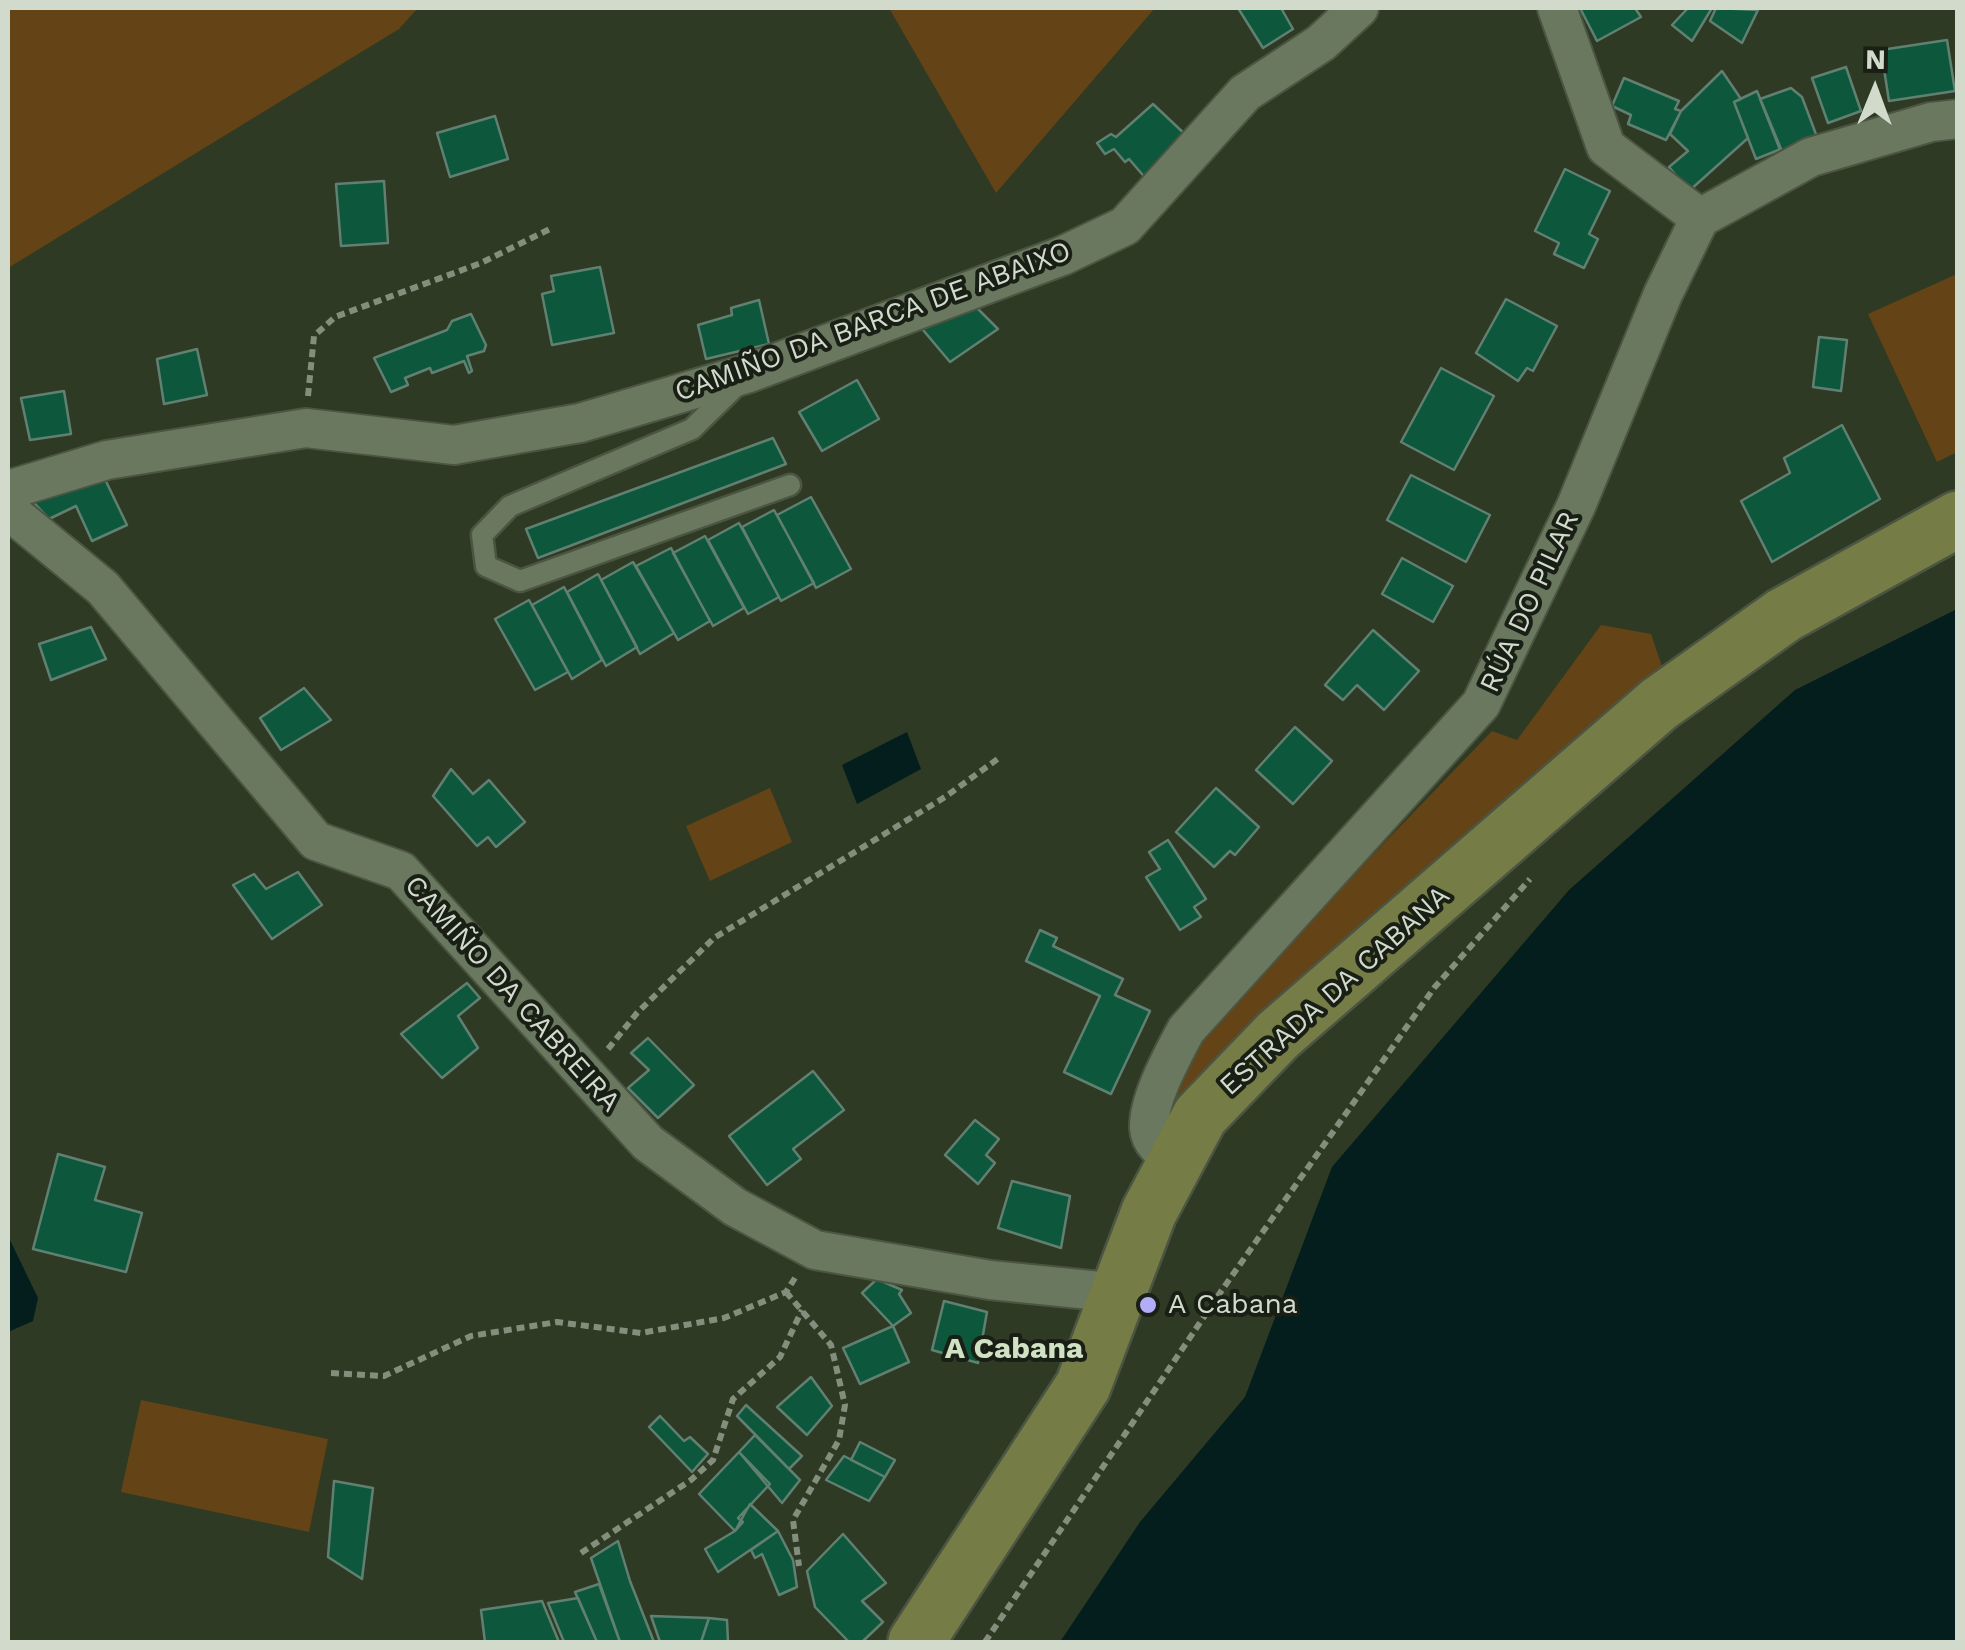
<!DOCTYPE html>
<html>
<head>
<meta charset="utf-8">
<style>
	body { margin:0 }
	#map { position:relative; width:1965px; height:1650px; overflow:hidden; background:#2e3a24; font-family:"Work Sans",sans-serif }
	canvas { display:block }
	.frame { position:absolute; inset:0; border:10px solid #d2dacc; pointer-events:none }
	.north { position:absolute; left:1825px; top:40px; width:100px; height:100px; -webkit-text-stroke:8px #191f15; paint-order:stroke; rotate:1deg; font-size:28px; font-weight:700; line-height:40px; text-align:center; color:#d2dacc }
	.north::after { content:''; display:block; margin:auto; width:35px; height:45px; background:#d2dacc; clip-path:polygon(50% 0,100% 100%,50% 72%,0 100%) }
</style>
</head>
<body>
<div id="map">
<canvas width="1965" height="1650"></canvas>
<div class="frame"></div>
<div class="north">N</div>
</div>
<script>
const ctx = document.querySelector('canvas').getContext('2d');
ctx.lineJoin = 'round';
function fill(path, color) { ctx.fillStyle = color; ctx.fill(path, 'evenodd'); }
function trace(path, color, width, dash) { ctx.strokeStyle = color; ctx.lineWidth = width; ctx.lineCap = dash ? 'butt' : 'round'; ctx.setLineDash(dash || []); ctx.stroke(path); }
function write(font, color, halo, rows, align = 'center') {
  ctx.font = font + ' "Work Sans",sans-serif'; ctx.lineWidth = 8; ctx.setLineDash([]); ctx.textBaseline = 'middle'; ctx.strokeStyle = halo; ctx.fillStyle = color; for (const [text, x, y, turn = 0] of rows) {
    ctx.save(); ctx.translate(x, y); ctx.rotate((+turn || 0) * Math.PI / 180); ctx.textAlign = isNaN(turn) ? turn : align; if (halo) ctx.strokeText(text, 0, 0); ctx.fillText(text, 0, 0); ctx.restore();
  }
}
const green = new Path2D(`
	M8 8H418L399 29 8 268Z
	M889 8H1155L996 193Z
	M1957 274V452L1937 462 1868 314Z
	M1601 625 1651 634 1666 678 1174 1116 1168 1106 1195 1039 1492 731 1517 740Z
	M770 788 792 842 710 881 686 826Z
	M141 1400 328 1439 309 1532 121 1492Z`);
const water = new Path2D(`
	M1957 609V1642H1060L1140 1522 1245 1397 1332 1167 1569 890 1795 690Z
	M907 732 921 769 857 804 842 765Z
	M8 1236 38 1298 33 1321 8 1332Z`);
const building = new Path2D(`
	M1238 8H1281L1293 29 1263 48Z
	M1580 8H1635L1641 17 1597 41Z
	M1688 8H1712L1692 41 1672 25Z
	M1716 8 1758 10 1742 43 1710 21Z
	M1947 40 1955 91 1889 101 1881 50Z
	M1846 67 1861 111 1828 123 1812 78Z
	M1722 71 1741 99 1734 102 1748 138 1689 191 1669 167 1688 151 1670 134 1681 111Z
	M1624 78 1679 101 1675 109 1681 111 1666 140 1628 124 1631 115 1612 106Z
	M1791 88 1802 97 1817 137 1781 152 1760 99Z
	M1757 91 1781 149 1756 159 1734 102Z
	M1153 104 1189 138 1148 181 1129 159 1125 162 1114 149 1105 154 1097 143 1111 134 1116 137Z
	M495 116 508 159 450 177 437 133Z
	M1565 169 1610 191 1589 234 1598 239 1584 268 1554 254 1559 243 1535 231Z
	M384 181 388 243 341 246 336 184Z
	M600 267 614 333 552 345 542 294 554 291 551 276Z
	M1506 299 1557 326 1533 371 1527 368 1518 381 1476 353Z
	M759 300 769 344 706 359 698 325 732 315 731 308Z
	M971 302 998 329 950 362 918 324Z
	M471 314 486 345 484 351 467 356 472 371 469 373 464 361 432 373 430 368 405 378 408 385 391 392 374 358 447 330 452 321Z
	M1819 337 1847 340 1841 391 1813 387Z
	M197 349 207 395 164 404 157 359Z
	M1441 368 1494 396 1454 470 1401 442Z
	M857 380 879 419 822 451 799 412Z
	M64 391 71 434 30 440 21 398Z
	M1842 425 1880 499 1772 562 1741 501 1790 473 1784 458Z
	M773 438 786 464 538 558 526 529Z
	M102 473 127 525 92 541 76 506 49 519 25 493Z
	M1411 475 1490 515 1466 562 1387 520Z
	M811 497 851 569 816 588 777 515Z
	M774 510 814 583 781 601 742 527Z
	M739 523 779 597 748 614 708 540Z
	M705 536 744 608 713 626 673 553Z
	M671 548 710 621 678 640 636 566Z
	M1402 558 1453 586 1433 622 1382 594Z
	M633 562 674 633 640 654 601 580Z
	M598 574 637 647 606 666 567 592Z
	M564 587 602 660 572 679 532 605Z
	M529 600 568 672 535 690 495 619Z
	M91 627 106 659 51 680 39 644Z
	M1373 630 1419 671 1384 710 1357 685 1343 700 1325 685Z
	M304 688 331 720 281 750 260 718Z
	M1295 727 1332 761 1293 804 1256 770Z
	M451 769 473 794 489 780 525 822 496 847 488 837 477 846 433 796Z
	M1216 788 1259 827 1235 855 1230 851 1214 867 1176 832Z
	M1168 840 1206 899 1194 907 1201 917 1180 930 1146 877 1160 869 1149 852Z
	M298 872 322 905 272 939 233 885 254 874 266 889Z
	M1040 930 1057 938 1053 946 1123 979 1115 995 1150 1011 1111 1094 1064 1072 1100 996 1026 961Z
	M467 983 480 998 458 1016 478 1048 442 1078 401 1034Z
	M648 1038 694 1085 658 1118 628 1088 649 1070 631 1053Z
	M813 1071 844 1110 793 1149 801 1159 767 1185 729 1136Z
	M975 1120 999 1139 986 1155 995 1163 978 1184 945 1155Z
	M58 1154 105 1167 95 1200 142 1213 126 1272 33 1249Z
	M1012 1181 1070 1196 1061 1248 998 1228Z
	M877 1279 902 1290 899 1294 911 1313 893 1326 862 1293Z
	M944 1301 987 1312 978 1363 932 1350Z
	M893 1326 909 1362 860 1384 843 1348Z
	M811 1377 832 1406 807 1435 777 1407Z
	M746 1405 802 1456 789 1469 737 1416Z
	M660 1416 684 1441 690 1437 708 1454 692 1472 649 1427Z
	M755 1435 800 1480 782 1503 739 1452Z
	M860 1442 895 1460 885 1477 851 1460Z
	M739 1452 770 1484 738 1518 743 1522 735 1531 699 1494Z
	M844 1456 885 1477 869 1501 826 1480Z
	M334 1481 373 1488 362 1579 328 1557Z
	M750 1504 778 1531 718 1572 705 1549 735 1531Z
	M778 1531 793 1560 797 1587 779 1595 762 1554 755 1558 751 1550Z
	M843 1534 886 1583 862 1601 883 1622 862 1642H849L815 1607 807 1571Z
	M618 1541 630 1581 654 1642H620L591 1558Z
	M599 1584 620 1642H597L575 1592Z
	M578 1598 597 1642H564L548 1603Z
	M542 1601 559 1642H485L481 1610Z
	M651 1616 709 1618 701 1642H660Z
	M709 1618 727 1620 728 1642H701Z`);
const path = new Path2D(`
	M308 396 314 336 335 317 481 263 552 228
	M608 1049 637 1013 714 938 945 797 999 758
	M786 1292 831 1345 845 1405 839 1440 793 1520 799 1566
	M331 1373 384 1376 471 1336 557 1322 641 1333 724 1318 786 1292 795 1278
	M581 1553 691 1480 713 1460 733 1399 780 1357 802 1310
	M985 1642 1222 1290 1434 988 1530 879`);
const service = new Path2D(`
	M739 383 692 429 510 506 482 535 486 566 520 581 790 485`);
const minor = new Path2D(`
	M1557 8 1606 147 1700 218
	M8 490 107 460 306 428 454 445 580 423 749 373 1062 256 1125 226 1245 93 1321 43 1359 8
	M8 510 103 588 316 841 401 871 648 1143 735 1207 815 1250 990 1280 1120 1293
	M1173 1159C1163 1152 1150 1143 1149 1128 1148 1099 1173 1055 1186 1030L1481 704 1576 506 1663 294 1700 218 1811 157 1931 122 1958 119`);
const secondary = new Path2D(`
	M916 1642 1083 1386 1149 1212 1200 1116 1278 1035 1659 704 1784 615 1958 519`);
const markers = [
	[1148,1305,10,"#b2adf9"]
];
const streetNames = [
	["CAMIÑO DA BARCA DE ABAIXO",873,322,-20],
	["RÚA DO PILAR",1530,602,-65],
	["ESTRADA DA CABANA",1335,991,-42],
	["CAMIÑO DA CABREIRA",512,994,48]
];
const poiNames = [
	["A Cabana",1168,1305]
];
const neighbourhoodNames = [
	["A Cabana",1014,1349]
];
fill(green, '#644316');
fill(water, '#031e1d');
fill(building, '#0d583d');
trace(building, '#618071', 2.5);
trace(service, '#4b5542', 25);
trace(minor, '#4b5542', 42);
trace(secondary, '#4b5542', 60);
trace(path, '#848e7c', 6, [8, 5]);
trace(service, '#69785e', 20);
trace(minor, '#69785e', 38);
trace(secondary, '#767c45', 55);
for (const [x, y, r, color] of markers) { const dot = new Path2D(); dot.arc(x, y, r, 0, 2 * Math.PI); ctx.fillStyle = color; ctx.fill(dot); trace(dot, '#191f15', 4); }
write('28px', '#d2dacc', '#191f15', streetNames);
write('28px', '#d2dacc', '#191f15', poiNames, 'left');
write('bold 30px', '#d0e1c4', '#191f15', neighbourhoodNames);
</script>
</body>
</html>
